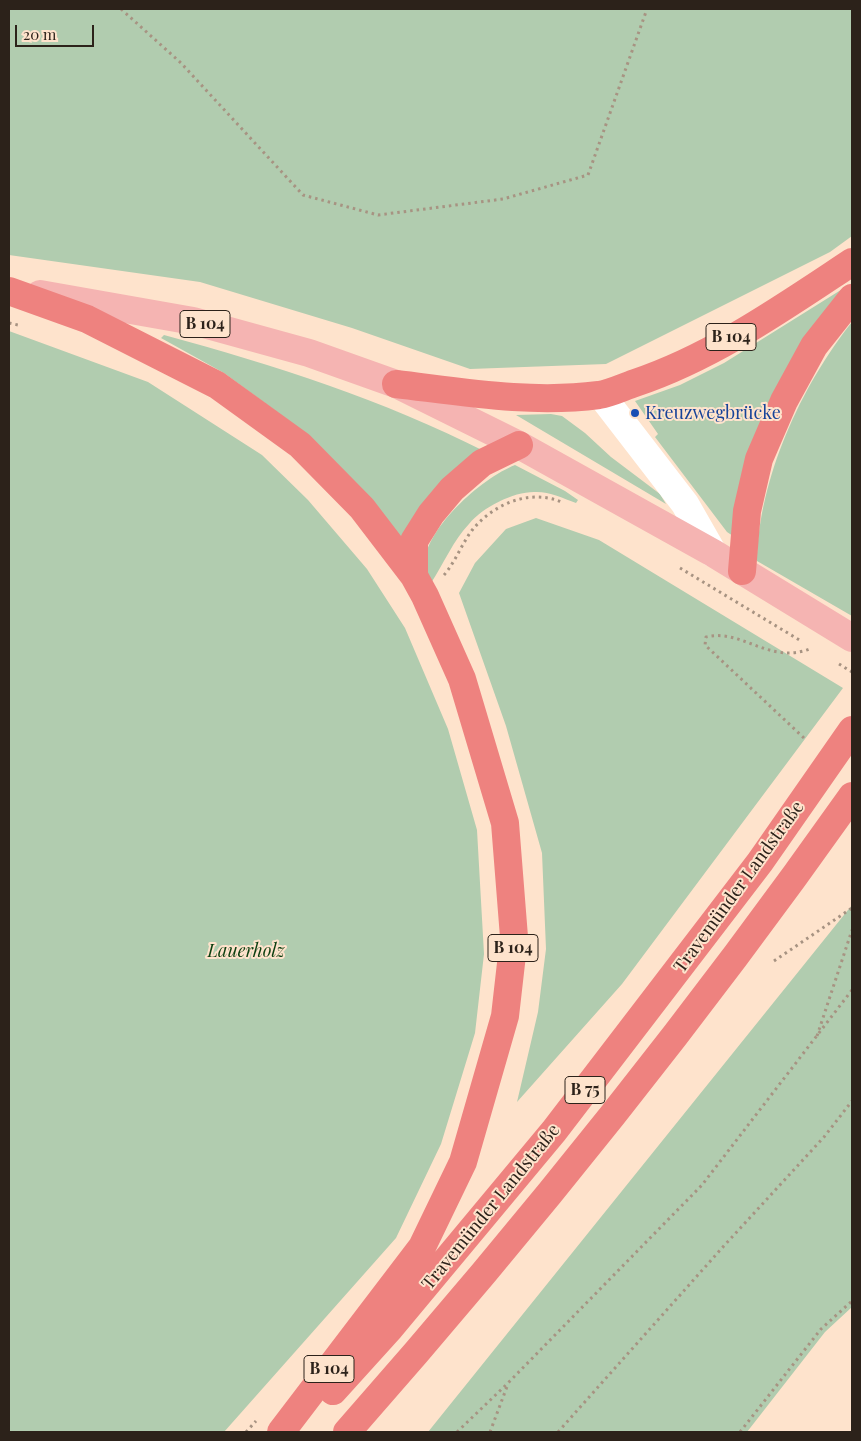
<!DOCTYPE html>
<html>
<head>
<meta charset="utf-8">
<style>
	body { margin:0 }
	#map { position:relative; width:861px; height:1441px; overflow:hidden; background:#fee3cc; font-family:"Playfair Display",serif }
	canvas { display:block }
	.frame { position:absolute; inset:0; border:10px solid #2c221a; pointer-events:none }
	.scale { position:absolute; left:15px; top:25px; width:79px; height:22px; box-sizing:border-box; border:2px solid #2c221a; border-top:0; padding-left:6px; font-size:15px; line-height:18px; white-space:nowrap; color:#2c221a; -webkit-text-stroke:4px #fee3cc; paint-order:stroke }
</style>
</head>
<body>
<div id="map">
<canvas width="861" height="1441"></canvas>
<div class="frame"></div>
<div class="scale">20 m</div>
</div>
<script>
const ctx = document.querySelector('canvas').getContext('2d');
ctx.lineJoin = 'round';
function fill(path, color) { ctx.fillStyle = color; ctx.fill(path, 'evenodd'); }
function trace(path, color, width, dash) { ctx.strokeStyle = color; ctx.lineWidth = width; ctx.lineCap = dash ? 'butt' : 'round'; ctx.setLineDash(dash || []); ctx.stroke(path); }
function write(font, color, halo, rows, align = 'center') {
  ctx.font = font + ' "Playfair Display",serif'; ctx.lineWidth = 4; ctx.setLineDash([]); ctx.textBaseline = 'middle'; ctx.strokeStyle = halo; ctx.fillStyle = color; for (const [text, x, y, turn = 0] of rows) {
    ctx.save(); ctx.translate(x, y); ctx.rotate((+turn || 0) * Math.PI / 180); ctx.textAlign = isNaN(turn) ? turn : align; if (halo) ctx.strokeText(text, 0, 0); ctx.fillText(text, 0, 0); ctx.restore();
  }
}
const green = new Path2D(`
	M9 9H852V236L830 252 606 364 470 369 352 328 200 282 9 255Z
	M852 283V285L733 536 727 532 655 437 658 434 635 401 680 385 724 363Z
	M852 322V616L757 561C759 478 801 386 852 322Z
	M9 331 148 382 262 455 308 500 367 569 405 628 448 729 477 830 484 954 475 1033 441 1144 396 1238 224 1432H9Z
	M164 335C275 365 383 400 486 452L403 542 288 420 224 373 161 338Z
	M551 414 562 416 585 433 611 457 660 494 666 504 516 415Z
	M515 465 565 491 578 500 576 503C563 498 548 491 534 492 513 492 483 507 469 524 453 541 444 563 431 583 428 578 425 573 424 569 422 530 482 478 515 465Z
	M536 518 599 540 843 688 622 984 517 1102 538 1012 546 949 542 853 506 726 459 593 475 563 506 529Z
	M852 905V1307L825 1332 747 1432H428Z`);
const path = new Path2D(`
	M121 9 181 63 303 195 378 215 503 199 588 175 647 9
	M9 323 18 325
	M680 568 801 641
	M444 575C456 561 462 543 473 529 495 503 531 488 564 503
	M839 664 852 672
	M804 738 705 645 706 637C743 628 769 666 812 648
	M774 961 852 908
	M817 1036 852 930
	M246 1432 256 1421
	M457 1432 508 1383 702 1185 852 990
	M490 1432 508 1384
	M558 1432 722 1248 824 1137 852 1101
	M740 1432 821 1329 852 1301`);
const minor = new Path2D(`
	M601 395 685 504 713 553`);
const major = new Path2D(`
	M40 294 193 321 309 353 396 384 519 445 713 553 852 638`);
const highway = new Path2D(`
	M9 291 87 319 217 385 300 445 362 508 414 576 425 596 462 679 505 823 514 937 505 1016 463 1162 422 1247 281 1432
	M396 384C463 392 531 404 599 395 611 393 623 387 635 383 713 357 784 307 852 262
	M742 571 747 511 759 459 784 401 814 346 852 298
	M414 576V541L431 514 452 489 482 463 519 445
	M333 1391 390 1328 554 1131 760 862 852 730
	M347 1432C526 1229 696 1017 852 796`);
const markers = [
	[635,413,5,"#1a4fb4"]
];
const shields = [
	[205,324,50],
	[731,337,50],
	[513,948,50],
	[585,1090,40],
	[329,1369,50]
];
const shieldNames = [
	["B 104",205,324],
	["B 104",731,337],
	["B 104",513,948],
	["B 75",585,1090],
	["B 104",329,1369]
];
const transitNames = [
	["Kreuzwegbrücke",645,413]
];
const streetNames = [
	["Travemünder Landstraße",739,887,-54],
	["Travemünder Landstraße",491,1207,-51]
];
const parkNames = [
	["Lauerholz",246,951]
];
fill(green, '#b1ccaf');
trace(path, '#a79382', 3, [2.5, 4]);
trace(minor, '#fff', 28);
trace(major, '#f5b4b2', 28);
trace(highway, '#ee827f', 28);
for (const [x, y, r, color] of markers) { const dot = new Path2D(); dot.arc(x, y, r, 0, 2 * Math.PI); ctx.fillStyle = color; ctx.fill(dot); trace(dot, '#fee3cc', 2); }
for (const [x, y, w] of shields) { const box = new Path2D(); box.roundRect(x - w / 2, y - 13.5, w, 27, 4); ctx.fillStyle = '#fee3cc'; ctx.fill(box); trace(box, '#2c221a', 1); }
write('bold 16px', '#2c221a', null, shieldNames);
write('18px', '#164399', '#fee3cc', transitNames, 'left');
write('18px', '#2c221a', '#fee3cc', streetNames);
write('italic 18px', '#0c3f10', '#fee3cc', parkNames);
</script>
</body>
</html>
